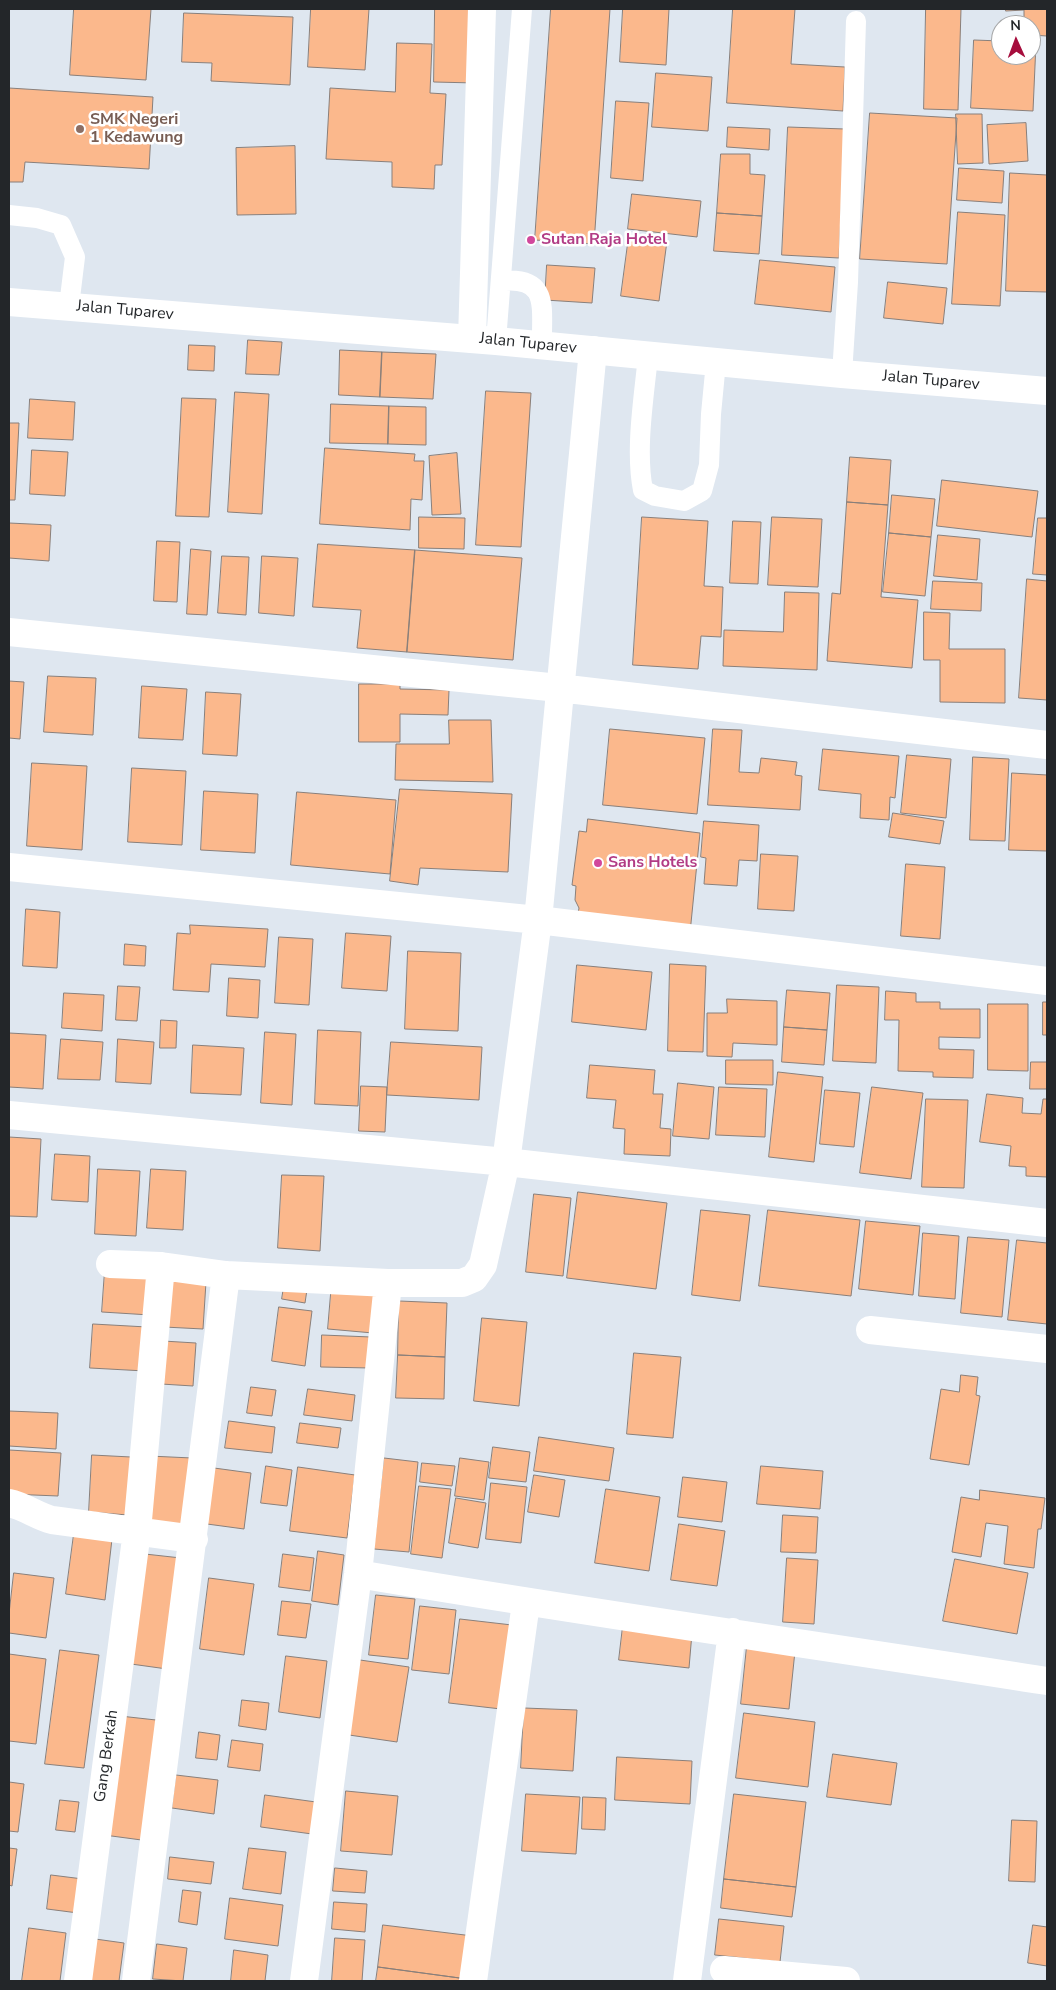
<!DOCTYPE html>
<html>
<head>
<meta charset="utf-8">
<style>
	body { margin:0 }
	#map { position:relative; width:1056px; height:1990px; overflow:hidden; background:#dfe7f0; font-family:"Nunito Sans",sans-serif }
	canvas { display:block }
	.frame { position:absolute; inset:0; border:10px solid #232629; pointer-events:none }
	.north { position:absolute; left:991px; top:15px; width:50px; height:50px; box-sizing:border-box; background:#fff; border:1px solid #a7a8a9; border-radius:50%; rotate:358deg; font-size:14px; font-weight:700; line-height:20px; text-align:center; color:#232629 }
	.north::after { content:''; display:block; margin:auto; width:18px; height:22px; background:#a60d3d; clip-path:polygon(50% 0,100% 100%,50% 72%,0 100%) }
</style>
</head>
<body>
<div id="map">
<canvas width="1056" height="1990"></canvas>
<div class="frame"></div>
<div class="north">N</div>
</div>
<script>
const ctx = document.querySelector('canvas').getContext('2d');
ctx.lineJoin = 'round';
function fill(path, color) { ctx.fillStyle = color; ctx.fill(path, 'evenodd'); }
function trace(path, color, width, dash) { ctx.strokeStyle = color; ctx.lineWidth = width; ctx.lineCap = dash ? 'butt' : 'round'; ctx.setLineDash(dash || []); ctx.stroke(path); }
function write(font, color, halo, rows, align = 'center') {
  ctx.font = font + ' "Nunito Sans",sans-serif'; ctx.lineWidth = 5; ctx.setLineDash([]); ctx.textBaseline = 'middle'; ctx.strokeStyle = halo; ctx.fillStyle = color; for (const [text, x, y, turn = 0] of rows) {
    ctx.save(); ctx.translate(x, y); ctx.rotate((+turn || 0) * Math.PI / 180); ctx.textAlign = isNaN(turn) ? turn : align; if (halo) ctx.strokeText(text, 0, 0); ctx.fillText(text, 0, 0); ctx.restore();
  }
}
const building = new Path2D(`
	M74 9H151L146 80 70 75Z
	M311 9H369L365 70 308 67Z
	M435 9H475V83L434 82Z
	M551 9H610L594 244 535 240Z
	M623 9H669L666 65 620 62Z
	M733 9H795L791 64 845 67 843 111 727 103Z
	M926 9H961L958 110 924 109Z
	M1006 9H1047V36L1031 35V25H1024V10L1006 11Z
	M184 13 293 17 290 85 211 81 212 63 182 62Z
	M974 40 1001 41V55H1031V42L1036 43 1033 111 971 108Z
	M397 43 432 44 430 93 446 94 442 165H435L434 189 392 187V162L326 159 330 88 395 92Z
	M656 73 712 77 708 131 652 127Z
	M9 88 153 97 149 169 25 162 23 182H9Z
	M616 101 649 103 643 181 611 178Z
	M870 113 957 118 947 264 860 259Z
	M956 114H982L983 163 958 164Z
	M1026 123 1028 161 989 164 987 125Z
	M728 127 770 129 769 150 727 147Z
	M788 127 845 129 839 258 782 255Z
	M295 146 296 214 237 215 236 148Z
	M721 154H750V174L765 175 762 216 717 213Z
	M959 168 1004 171 1002 203 957 200Z
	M1010 173 1047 175V292L1006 291Z
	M632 194 701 201 697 237 628 229Z
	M958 212 1005 215 1000 306 952 304Z
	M717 213 762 216 759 254 714 251Z
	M629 236 667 241 659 301 621 296Z
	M760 260 835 267 831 312 755 304Z
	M547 265 595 268 592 303 545 300Z
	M888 282 947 288 943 324 884 318Z
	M248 340 282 342 279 375 246 374Z
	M189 345 215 346 214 371 188 370Z
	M340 350 382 352 380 397 339 395Z
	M382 352 436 354 433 399 380 397Z
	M486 391 531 393 521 547 476 545Z
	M235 392 269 394 262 514 228 512Z
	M182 398 216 399 209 517 176 516Z
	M30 399 75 402 73 440 28 438Z
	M331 404 389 406 388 444 330 443Z
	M389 406 426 407V445L388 444Z
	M9 423H19L15 500H9Z
	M325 448 415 454 414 461H424L422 500 411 499 410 530 320 524Z
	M32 450 68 452 65 496 30 494Z
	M457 453 461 514 432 515 429 456Z
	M850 457 891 460 888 505 847 502Z
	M942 480 1038 491 1032 537 937 526Z
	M892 495 935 499 931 537 889 533Z
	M847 502 888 505 881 597 918 600 912 668 827 661 832 593 840 594Z
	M419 517 465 518 464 549 419 548Z
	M642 517 708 521 704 586 723 587 721 637 701 636 698 669 633 665Z
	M772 517 822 519 818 587 768 585Z
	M1038 518H1047V575L1033 574Z
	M733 521 761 522 758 584 730 583Z
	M9 523 51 525 49 561 9 558Z
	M889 533 931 537 925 596 883 592Z
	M938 535 980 539 977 580 934 576Z
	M157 541 180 542 177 602 154 601Z
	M318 544 415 550 407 652 357 648 361 610 313 607Z
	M191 549 211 551 207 615 187 614Z
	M415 550 522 558 513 660 407 652Z
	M222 556 249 557 246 615 218 613Z
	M262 556 298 558 294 616 259 613Z
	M1027 579 1047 581V700L1019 698Z
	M933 581 982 583 981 611 931 609Z
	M785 592 819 593 817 670 723 666 724 630 783 632Z
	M924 612 950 613 949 649H1005V703L940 702V660H924Z
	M48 676 96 678 93 735 44 732Z
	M9 681 24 682 20 739 9 738Z
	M359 684H400V689L449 690 448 715 400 714V742H359Z
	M142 686 187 689 183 740 139 738Z
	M206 692 241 694 237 756 203 754Z
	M449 720H491L493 782 395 780 396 744H449Z
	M610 729 705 738 697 814 603 805Z
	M713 729 742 730 739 772 759 773 761 758 797 762 795 775 802 776 800 810 708 805Z
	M823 749 899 756 895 798 890 797 889 820 860 818 861 794 819 790Z
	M907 755 951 759 946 818 901 813Z
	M973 757 1009 759 1005 841 970 840Z
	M32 763 87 766 82 850 27 846Z
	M132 768 186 771 182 845 128 842Z
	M1012 773 1047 775V851L1009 850Z
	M400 789 512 794 508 872 420 868 418 885 390 881Z
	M204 791 258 794 255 853 201 850Z
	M297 792 396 800 390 874 291 865Z
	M893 813 944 821 940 844 889 837Z
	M588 819 700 833 690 933 577 919 579 908 575 900 576 886 572 885 579 831 586 832Z
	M704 821 759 825 757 861 739 860 737 886 704 884 706 858 701 857Z
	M761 854 798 856 794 911 758 909Z
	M906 864 945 867 940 939 901 936Z
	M26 909 60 912 57 968 23 966Z
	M190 925 268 929 265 967 211 964 209 992 173 990 177 933 190 934Z
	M346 933 391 936 387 991 342 988Z
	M279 937 313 939 309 1005 275 1003Z
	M125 944 146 946 145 966 124 965Z
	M408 951 461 953 458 1031 405 1029Z
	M670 964 706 966 703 1052 668 1051Z
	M577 965 652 972 646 1030 572 1022Z
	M229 978 260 980 258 1018 227 1016Z
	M837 985 879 987 876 1063 833 1061Z
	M118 986 140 987 137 1021 116 1020Z
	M787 990 830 993 827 1030 784 1027Z
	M886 991 916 993V1002H940V1009H980V1038L939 1037V1049L974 1050 973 1078 933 1077V1072L898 1071 899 1020H885Z
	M64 993 104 995 102 1031 62 1028Z
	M727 999 777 1001V1045L733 1043 732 1057 707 1056V1013H727Z
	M1043 1002H1047V1035H1043Z
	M988 1004H1028V1071L988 1070Z
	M161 1020 177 1021 176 1048H160Z
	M784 1027 827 1030 824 1065 782 1062Z
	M318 1030 361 1032 358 1106 315 1104Z
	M265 1032 296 1034 292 1105 261 1103Z
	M9 1033 46 1035 43 1089 9 1087Z
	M61 1039 103 1042 100 1080 58 1079Z
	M118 1039 154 1042 151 1084 116 1082Z
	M391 1042 482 1047 479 1100 387 1095Z
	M193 1045 244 1048 241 1095 191 1093Z
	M726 1060H773V1085L726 1084Z
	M1031 1062H1047V1089H1030Z
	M590 1065 655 1070 653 1094H663L660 1128 671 1129 670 1156 624 1154 625 1129 613 1128 616 1100 587 1098Z
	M778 1072 823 1077 814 1162 769 1157Z
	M678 1083 714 1087 709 1139 673 1136Z
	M361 1086 387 1087 385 1132 359 1131Z
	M719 1087 767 1089 765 1137 716 1135Z
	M872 1087 923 1093 911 1179 860 1173Z
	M825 1090 860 1093 854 1147 820 1144Z
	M987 1094 1023 1098 1022 1113 1041 1114 1043 1099H1047V1177L1026 1176V1167L1009 1166 1011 1146 980 1142Z
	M926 1099 968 1100 964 1188 922 1187Z
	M9 1137 41 1139 37 1217 9 1216Z
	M55 1154 90 1156 88 1202 52 1200Z
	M98 1169 140 1171 136 1236 95 1234Z
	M151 1169 186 1171 183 1230 147 1228Z
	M282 1175 324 1176 320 1251 278 1248Z
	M578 1192 667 1203 656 1289 567 1278Z
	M534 1194 571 1198 563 1276 526 1272Z
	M701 1210 750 1215 740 1301 692 1295Z
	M768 1210 860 1220 851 1296 759 1286Z
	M866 1221 920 1226 913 1295 859 1289Z
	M923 1233 959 1236 955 1299 919 1296Z
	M968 1237 1009 1240 1002 1317 961 1313Z
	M1017 1240 1047 1243V1324L1008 1320Z
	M105 1270 153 1273 150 1315 102 1312Z
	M167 1279 206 1282 203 1329 164 1327Z
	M285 1280 308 1283 305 1303 282 1299Z
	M332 1282 378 1286 373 1333 328 1329Z
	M399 1301 447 1303 445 1357 398 1355Z
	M279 1307 312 1311 305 1366 272 1361Z
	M482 1318 527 1322 519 1406 474 1401Z
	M93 1324 147 1327 145 1371 90 1368Z
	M322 1335 371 1337 370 1368 321 1367Z
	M163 1341 196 1343 193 1386 161 1384Z
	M634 1353 681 1357 673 1438 627 1434Z
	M398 1355 445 1357 444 1399 396 1398Z
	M961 1375 978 1377 976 1395 980 1396 969 1465 930 1459 941 1389 959 1392Z
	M251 1387 276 1390 272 1416 247 1413Z
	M308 1389 355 1395 352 1421 304 1415Z
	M9 1411 58 1413 56 1449 9 1446Z
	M229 1421 275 1427 272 1453 225 1448Z
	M300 1423 341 1428 338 1448 297 1443Z
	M539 1437 614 1448 609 1481 534 1471Z
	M493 1447 530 1452 526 1482 489 1478Z
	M9 1450 61 1453 58 1496 9 1494Z
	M92 1455 131 1457 128 1515 89 1512Z
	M149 1456 192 1458 189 1527 145 1525Z
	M384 1458 418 1462 409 1552 374 1549Z
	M460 1458 489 1462 484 1500 455 1496Z
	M422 1463 455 1466 452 1486 420 1482Z
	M266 1466 292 1470 287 1506 261 1503Z
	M761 1466 823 1471 820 1509 757 1504Z
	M298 1467 355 1475 347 1538 290 1531Z
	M214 1468 251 1473 244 1529 207 1524Z
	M534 1475 565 1480 559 1517 528 1512Z
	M683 1477 727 1482 722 1522 678 1517Z
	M491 1483 527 1487 521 1543 486 1539Z
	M419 1486 451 1489 442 1558 411 1554Z
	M606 1489 660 1497 649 1571 595 1563Z
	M980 1490 1045 1498 1041 1529H1038L1034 1568 1004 1564 1008 1526 986 1523 981 1557 952 1552 961 1497 979 1500Z
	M456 1498 486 1503 478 1548 449 1543Z
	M783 1515 818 1517 816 1553 781 1552Z
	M679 1524 725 1531 717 1586 671 1580Z
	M74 1534 112 1539 105 1600 66 1594Z
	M318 1551 344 1555 338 1605 312 1601Z
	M145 1554 181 1558 167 1669 131 1664Z
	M283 1554 314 1558 310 1591 279 1587Z
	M787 1558 818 1560 814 1624 783 1622Z
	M955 1559 1028 1573 1017 1634 943 1621Z
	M14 1573 54 1578 46 1638 9 1633V1614Z
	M209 1578 254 1584 244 1655 200 1649Z
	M376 1595 415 1599 408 1659 369 1655Z
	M282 1601 311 1604 306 1638 278 1635Z
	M420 1606 456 1610 449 1674 412 1670Z
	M460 1619 512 1625 501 1709 449 1703Z
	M623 1626 692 1633 689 1668 619 1660Z
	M747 1646 795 1651 789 1709 741 1704Z
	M60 1650 99 1655 84 1768 45 1764Z
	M9 1654 46 1659 36 1744 9 1741Z
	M286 1656 327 1661 320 1718 279 1712Z
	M360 1660 409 1667 397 1742 349 1735Z
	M242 1700 269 1703 266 1730 239 1726Z
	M524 1708 577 1710 573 1771 521 1768Z
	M744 1713 815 1722 808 1787 736 1778Z
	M120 1716 165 1721 149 1841 104 1835Z
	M199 1732 220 1735 217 1760 196 1758Z
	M232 1740 263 1744 260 1771 228 1767Z
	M833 1754 897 1763 891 1805 827 1797Z
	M617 1757 692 1761 690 1804 615 1800Z
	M176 1775 218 1780 214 1814 172 1808Z
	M9 1782 24 1784 18 1832 9 1831Z
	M346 1791 398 1796 392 1855 341 1851Z
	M526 1794 580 1797 576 1854 522 1851Z
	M734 1794 806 1802 796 1887 724 1879Z
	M265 1795 316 1802 312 1834 261 1827Z
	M583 1797 606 1798 605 1830 582 1829Z
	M60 1800 79 1802 75 1832 56 1830Z
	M1012 1820 1037 1821 1035 1882 1009 1881Z
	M9 1848 17 1849 12 1886 9 1885Z
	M249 1848 286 1852 281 1894 243 1889Z
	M170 1857 214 1862 211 1884 168 1879Z
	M335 1868 367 1871 365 1893 333 1891Z
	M51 1875 83 1879 78 1913 47 1909Z
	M724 1879 796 1887 792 1917 721 1908Z
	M183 1890 201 1892 197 1925 179 1922Z
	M230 1898 283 1905 278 1946 225 1939Z
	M334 1902 367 1904 365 1932 332 1929Z
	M719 1919 784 1926 780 1962 715 1955Z
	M383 1925 473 1936 467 1979 378 1967Z
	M1033 1925 1047 1927V1966L1028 1963Z
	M29 1928 66 1933 60 1981H22Z
	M88 1938 124 1943 119 1981H82Z
	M335 1938 365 1940 362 1981H332Z
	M157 1944 187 1948 183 1981 153 1979Z
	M234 1950 268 1955 265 1981H231Z
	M378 1967 467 1979V1981H376Z`);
const lane = new Path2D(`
	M9 215 37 218 61 225 75 257 69 306
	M501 281C551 276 541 309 542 346
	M496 341 522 9
	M648 356C644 397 635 450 643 490L655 496 684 501 702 491 709 465 711 414 716 362
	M842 374 848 282 856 21`);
const street = new Path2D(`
	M472 339 482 9
	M9 632 559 688 1047 745
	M9 867 538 920 1047 981
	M9 1115 506 1162 1047 1223
	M110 1264 161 1266 226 1275 388 1283H462L474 1278 483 1265 506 1162 538 920 593 350
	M870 1330 1047 1349
	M9 1503C24 1506 37 1516 52 1520L194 1539
	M358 1574C587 1613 818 1645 1047 1681
	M724 1970 846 1981
	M78 1981 137 1531 161 1266
	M136 1981 226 1275
	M304 1981 358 1574 388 1283
	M473 1981 526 1603
	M687 1981 732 1632`);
const primary = new Path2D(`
	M9 302 496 341 842 374 1047 391`);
const markers = [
	[80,129,5,"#8d6e63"],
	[531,240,5,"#d1479c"],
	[598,863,5,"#d1479c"]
];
const educationNames = [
	["SMK Negeri",90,120],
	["1 Kedawung",90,138]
];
const hotelNames = [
	["Sutan Raja Hotel",541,240],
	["Sans Hotels",608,863]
];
const streetNames = [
	["Jalan Tuparev",125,311,5],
	["Jalan Tuparev",528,344,6],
	["Jalan Tuparev",931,381,5],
	["Gang Berkah",107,1756,-82]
];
fill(building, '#fbb88c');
trace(building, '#897f7a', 1);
trace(lane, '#fff', 20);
trace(street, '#fff', 28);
trace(primary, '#fff', 28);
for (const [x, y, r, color] of markers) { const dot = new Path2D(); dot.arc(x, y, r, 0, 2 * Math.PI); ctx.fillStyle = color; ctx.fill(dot); trace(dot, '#fff', 2); }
write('bold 16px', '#785e54', '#fff', educationNames, 'left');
write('bold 16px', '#b23c85', '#fff', hotelNames, 'left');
write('16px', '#232629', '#fff', streetNames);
</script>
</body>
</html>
